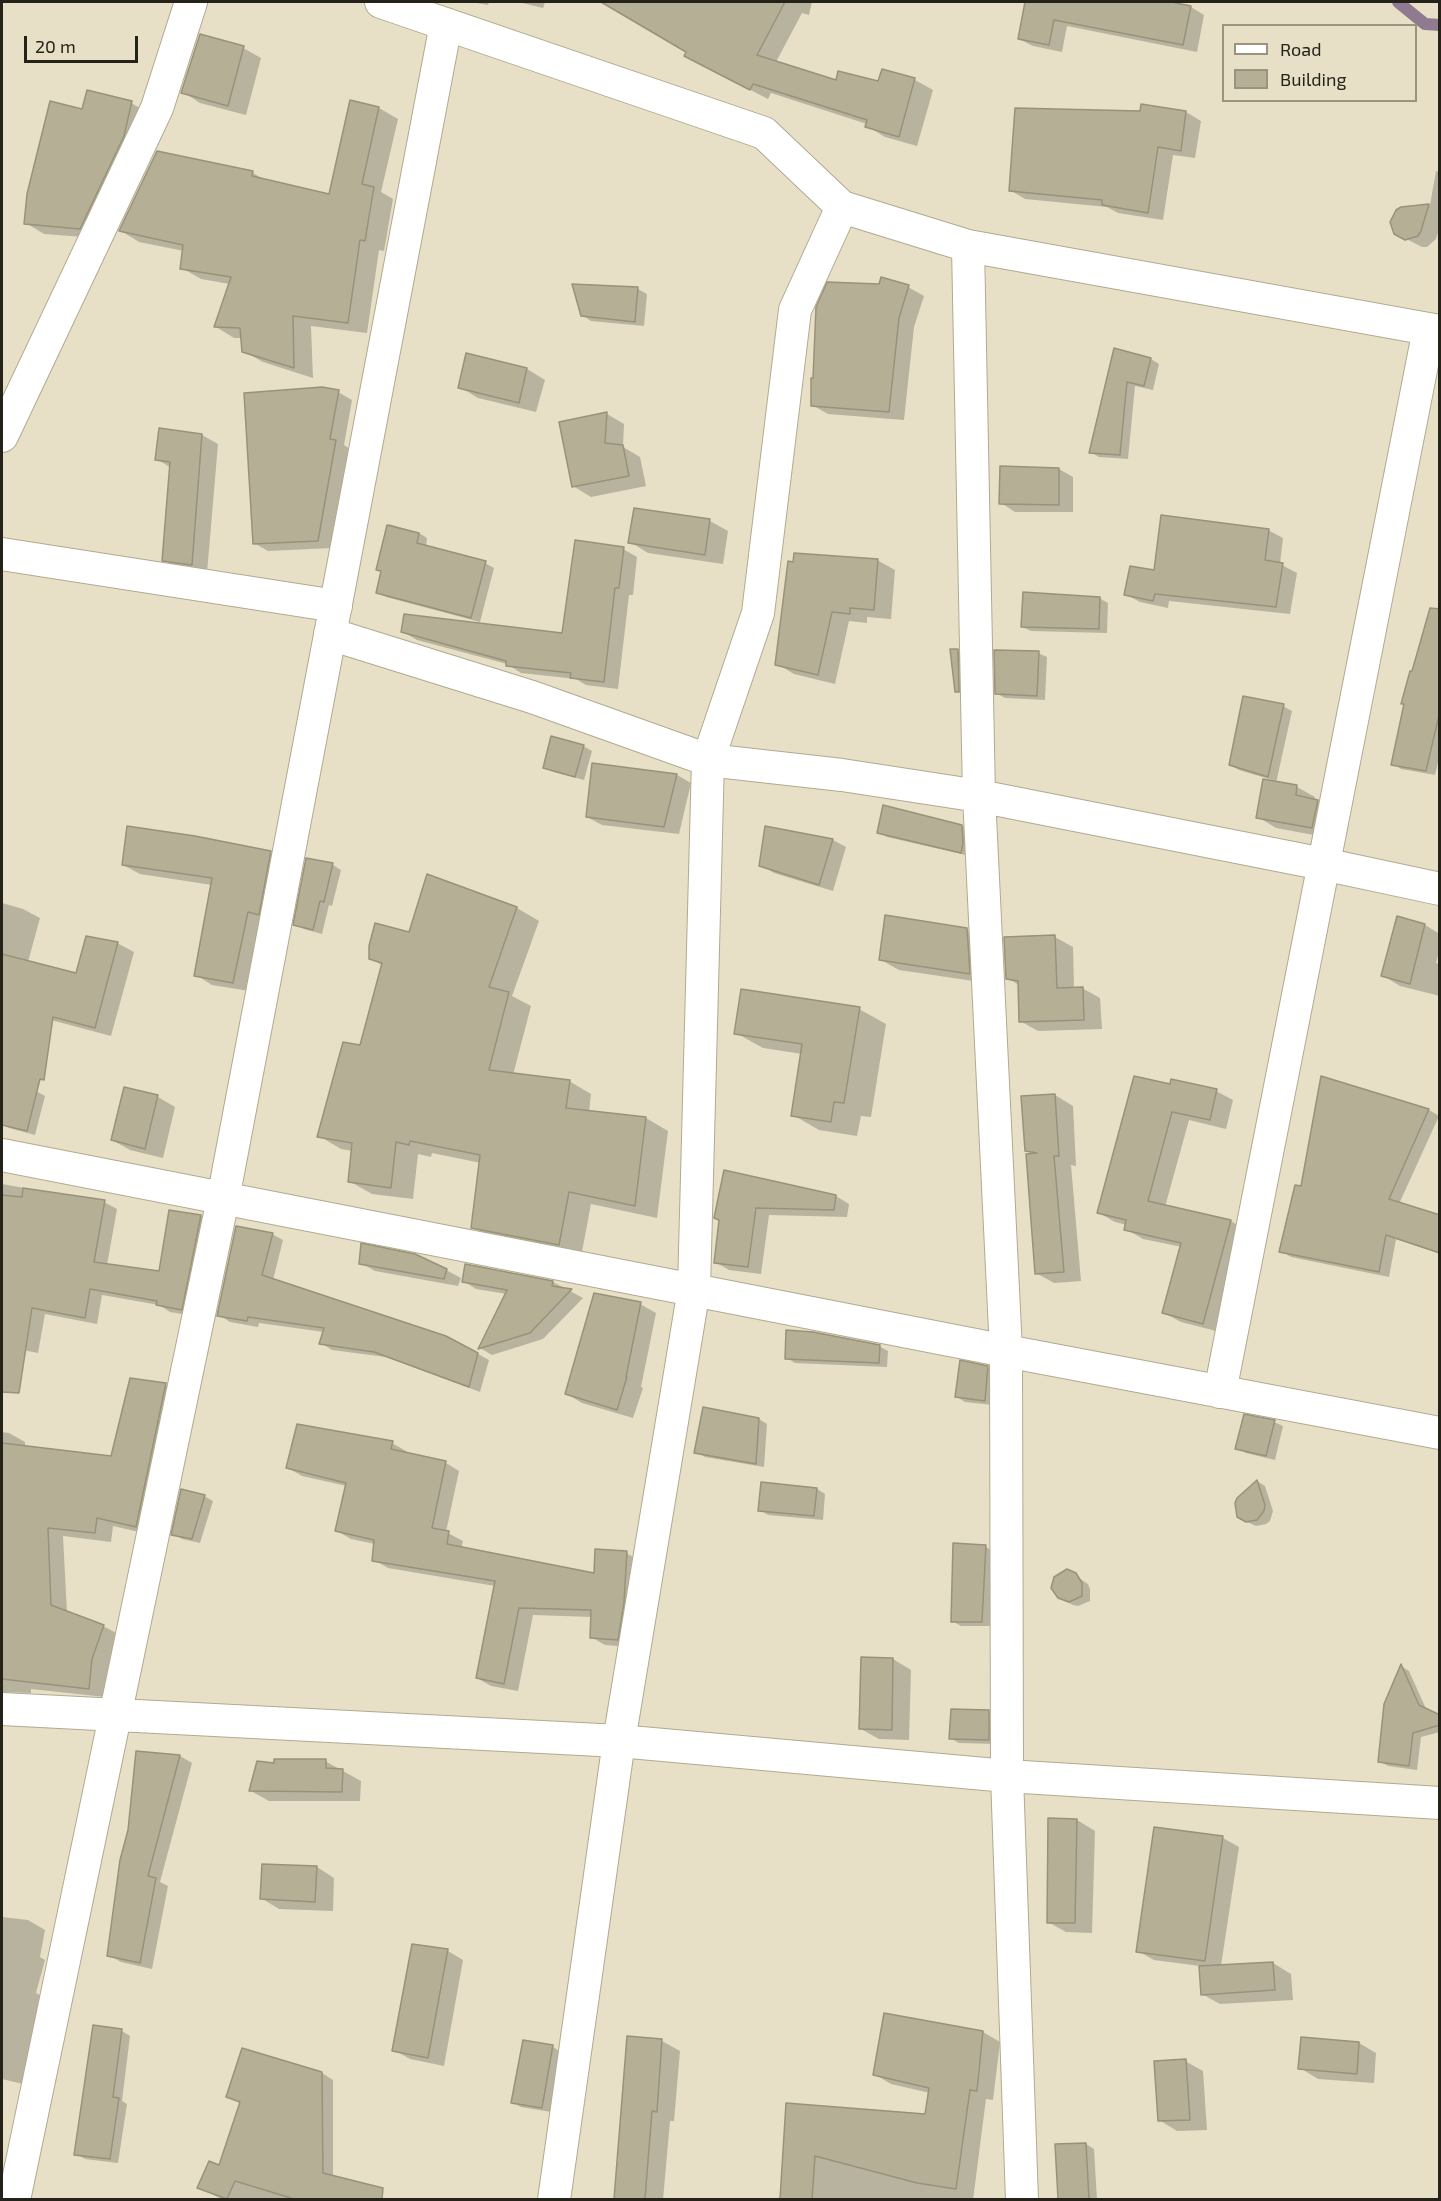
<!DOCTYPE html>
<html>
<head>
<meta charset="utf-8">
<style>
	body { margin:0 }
	#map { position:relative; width:1441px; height:2201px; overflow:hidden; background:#e7e0c7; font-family:"Exo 2",sans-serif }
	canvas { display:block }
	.frame { position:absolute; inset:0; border:3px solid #252219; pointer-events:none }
	.legend { position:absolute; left:1222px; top:24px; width:195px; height:78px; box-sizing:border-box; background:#e7e0c7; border:2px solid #999481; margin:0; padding:8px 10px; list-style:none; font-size:18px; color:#252219 }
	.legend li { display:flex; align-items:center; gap:12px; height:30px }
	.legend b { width:30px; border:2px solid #999481 }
	.scale { position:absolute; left:24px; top:36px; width:114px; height:27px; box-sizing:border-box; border:3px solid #252219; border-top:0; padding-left:8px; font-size:18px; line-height:21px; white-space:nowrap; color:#252219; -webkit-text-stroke:4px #e7e0c7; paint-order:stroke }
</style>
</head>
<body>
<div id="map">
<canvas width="1441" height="2201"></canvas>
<div class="frame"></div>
<ul class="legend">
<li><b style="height:8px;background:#fff"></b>Road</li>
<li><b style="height:16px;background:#b5af96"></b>Building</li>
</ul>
<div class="scale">20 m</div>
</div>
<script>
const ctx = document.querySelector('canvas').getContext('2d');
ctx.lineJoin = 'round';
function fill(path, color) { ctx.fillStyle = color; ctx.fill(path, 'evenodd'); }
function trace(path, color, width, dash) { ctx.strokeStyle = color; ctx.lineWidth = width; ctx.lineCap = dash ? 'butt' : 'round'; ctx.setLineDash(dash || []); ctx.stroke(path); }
const shadow = new Path2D(`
	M471 2H489L488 5Z
	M518 2H545L543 8Z
	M604 2H812L809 15 802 13 776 62 837 82 879 83 883 70 915 80 933 90 917 146 885 137 867 126V124L771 93 768 99 704 66 688 52Z
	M1027 2H1164L1191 7 1204 15 1197 52 1067 26 1062 52 1033 46 1019 39Z
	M243 48 261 58 246 115 200 103 183 92Z
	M131 103 149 113 98 238 44 234 26 223 83 111Z
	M379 108 398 119 381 192 393 199 384 251 379 250 367 333 311 326 313 378 263 362 243 351 242 338H234L216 327 230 284 201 279 182 268 184 251 139 242 121 231 158 152 253 173 268 182 331 196Z
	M1186 112 1201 121 1195 158 1173 155 1163 220 1118 213 1107 207 1025 199 1010 190Z
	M1436 171 1440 172V226L1436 239 1427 247H1422L1395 233 1402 208 1430 205Z
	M574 285 638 289 647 294 644 326 591 321 582 315Z
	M908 287 924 296 914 327 904 420 828 414 812 405Z
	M1115 350 1151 359 1159 364 1153 390 1135 386 1128 459 1099 457 1090 452Z
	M467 355 527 369 545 380 536 412 478 398 460 387Z
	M338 392 352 400 344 445 350 449 332 548 268 551 254 543Z
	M607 414 624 424 623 447 640 457 646 486 591 497 573 486Z
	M202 435 218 444 207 573 180 569 164 560 171 468 157 459Z
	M1059 469 1073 477V512H1015L1001 503Z
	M710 521 728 531 723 564 648 553 630 542Z
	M389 524 419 533 427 538 426 547 485 563 494 568 480 622 386 597 377 592 383 572 378 569Z
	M1268 530 1283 538 1280 564 1297 573 1290 614 1169 601 1168 608 1140 602 1125 594 1155 572Z
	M623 549 637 557 633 595H629L618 689 586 685 576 679 521 673 507 664 417 640 403 632 563 635Z
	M877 560 895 570 891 619 867 617V623L849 621 835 684 794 674 777 664Z
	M1099 598 1108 603 1107 633 1031 631 1022 627Z
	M958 651 966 656 965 696 957 691Z
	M1038 653 1047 657 1045 700 1005 698 996 693Z
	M1440 689V754L1435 775 1401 769 1393 764Z
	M1283 706 1292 711 1276 783 1297 787 1315 797 1314 800 1335 811 1330 838 1276 828 1258 817 1276 781 1239 770 1230 765Z
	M583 746 592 751 584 780 554 772 545 767Z
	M677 775 691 783 679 834 602 825 587 817Z
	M962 826 971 831 970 856 887 837 878 832Z
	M833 840 846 847 833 891 774 873 761 865Z
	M270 853 286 862 249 991 212 985 196 975 212 885 140 874 123 865Z
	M307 860 333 865 341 870 332 906 329 905 322 934 304 929 295 924Z
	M2 903 23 909 40 918 28 962 77 975 117 943 134 952 111 1036 2 1007Z
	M517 908 539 921 512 996 531 1006 513 1075 569 1081 591 1094 589 1112 646 1118 668 1131 657 1218 591 1204 581 1257 495 1240 473 1227 481 1163 432 1153 431 1157 418 1154 413 1199 372 1194 349 1181 353 1151 341 1149 319 1136 361 1047 383 966 370 958 410 934Z
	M1398 918 1425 925 1440 934V948L1436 963 1440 964V996L1400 986 1382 975Z
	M967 930 985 940 987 983 899 970 881 960Z
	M1055 937 1073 947 1074 988H1082L1100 998 1102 1029 1038 1031 1020 1021 1019 985 1007 978Z
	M859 1009 886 1024 871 1117 861 1116 857 1136 819 1130 793 1115 802 1054 763 1048 736 1033Z
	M1323 1078 1429 1110 1439 1116 1399 1204 1440 1217V1254L1396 1239 1389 1277 1291 1257 1281 1251 1302 1188Z
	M10 1085 36 1091 45 1096 35 1135 9 1128 2 1124Z
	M1171 1086 1216 1091 1233 1100 1226 1129 1189 1120 1165 1207 1231 1221 1247 1231 1220 1332 1181 1322 1164 1313 1182 1247 1143 1239 1126 1229 1127 1225 1115 1222 1099 1213Z
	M1055 1095 1073 1106 1076 1166 1071 1165 1081 1281 1054 1283 1036 1273 1034 1155 1026 1150Z
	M158 1097 175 1107 163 1158 130 1150 112 1140Z
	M725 1172 836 1196 849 1204 847 1217 769 1215 761 1274 729 1270 715 1262Z
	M2 1184 104 1202 117 1209 107 1265 161 1273 170 1212 201 1216 213 1223 194 1316 170 1312 159 1305 102 1295 97 1324 45 1314 38 1353 2 1346Z
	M272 1234 283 1240 273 1280 445 1338 478 1354 489 1360 480 1392 386 1357 332 1350 321 1343 324 1332 259 1323 258 1327 230 1322 219 1315Z
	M361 1263 446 1270 461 1278 458 1286 375 1271Z
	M463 1281 553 1282 583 1298 543 1339 492 1355 480 1348 507 1294 476 1289Z
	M640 1304 656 1313 641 1387 643 1388 633 1418 582 1403 567 1394Z
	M879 1346 888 1351 887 1367 795 1363 787 1358Z
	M987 1367 996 1372 993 1405 965 1402 957 1397Z
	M131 1380 166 1385 182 1394 152 1535 113 1526 111 1542 63 1536 67 1613 103 1626 120 1635 108 1669 105 1697 31 1689V1693L2 1692V1432L9 1433 25 1442V1447L112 1458Z
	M759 1419 767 1424 764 1467 705 1457 696 1452Z
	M1274 1422 1283 1426 1275 1460 1246 1453 1237 1448Z
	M392 1443 406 1451V1454L446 1463 459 1471 446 1532 463 1541 461 1549 595 1575 626 1553 640 1561 631 1647 605 1645 591 1637 593 1617 533 1615 518 1691 491 1686 477 1678 495 1586 388 1568 374 1560 375 1544 351 1539 337 1531 347 1486 302 1476 288 1468Z
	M1257 1481 1265 1486 1273 1511 1270 1521 1266 1524 1256 1526 1247 1522Z
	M817 1489 825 1494 823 1520 768 1515 760 1510Z
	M204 1496 213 1501 200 1543 182 1539 173 1534Z
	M986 1547 994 1552 990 1626H961L952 1621Z
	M1076 1576 1088 1584 1090 1589V1601L1078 1606 1073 1605 1063 1600Z
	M893 1659 911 1670 909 1740 879 1739 861 1729Z
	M1401 1666 1409 1671 1427 1711 1440 1717V1732L1421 1737 1417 1770 1388 1766 1379 1761Z
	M988 1712 997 1717V1744L959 1743 950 1738Z
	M138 1752 180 1756 192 1763 160 1882 168 1886 152 1969 121 1962 109 1955 130 1831Z
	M325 1761 361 1781 360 1801H269L251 1791 275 1765Z
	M1077 1820 1095 1831 1092 1933 1066 1932 1048 1922Z
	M1223 1838 1239 1847 1221 1966 1273 1963 1291 1974 1293 2000 1220 2004 1202 1994 1200 1966 1154 1960 1138 1951Z
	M317 1867 334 1878 333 1911 279 1909 261 1898Z
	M2 1917 28 1920 45 1930 40 1957 45 1960 36 1993 45 1998 27 2085 2 2079Z
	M414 1946 448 1951 463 1960 444 2066 410 2059 394 2050Z
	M122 2031 130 2036 122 2101 127 2104 118 2163 85 2159 76 2154Z
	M983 2032 1000 2042 993 2100 986 2099 973 2200H781L787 2105 926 2115 930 2093 891 2084 874 2074Z
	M628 2038 662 2041 680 2051 674 2121H670L663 2200H616Z
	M1359 2043 1376 2053 1374 2083 1318 2079 1300 2068Z
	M553 2047 561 2052 551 2112 521 2107 512 2102Z
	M1185 2061 1203 2071 1207 2130 1177 2131 1159 2120Z
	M322 2073 333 2080V2177L347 2184 344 2200H224L199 2188 220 2167 241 2104 228 2096Z
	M1086 2144 1094 2149 1097 2200H1060L1056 2146Z`);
const stream = new Path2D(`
	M1398 2 1425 24 1440 25`);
const building = new Path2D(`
	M601 2H785L757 55 836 80 838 71 878 81 882 69 915 78 899 137 865 127 867 120 753 84 750 90 684 56 686 52Z
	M1025 2H1171L1191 6 1183 45 1054 20 1049 45 1018 39Z
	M200 34 244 46 228 106 181 93Z
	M87 90 132 101 124 136 80 229 24 224 27 194 50 101 82 109Z
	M350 100 379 107 362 184 374 187 365 241 360 240 348 323 293 316 294 368 242 352 240 328 214 327 231 277 180 269 183 245 119 231 157 151 253 171 252 176 329 194Z
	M1141 104 1186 111 1181 151 1158 147 1148 213 1102 205V200L1009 191 1015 108 1140 111Z
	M1429 204 1421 231 1418 236 1405 240 1394 234 1390 222 1396 210 1401 207Z
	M881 277 909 285 899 318 889 412 811 406V378H813L816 307 827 282 879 284Z
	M572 284 638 287 635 322 581 316Z
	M1114 348 1151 358 1144 386 1127 382 1120 455 1089 453Z
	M466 353 527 368 519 403 458 388Z
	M322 387 339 390 330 439 336 440 318 541 253 544 244 393Z
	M607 412 605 443 623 445 629 476 572 487 559 422Z
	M159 428 202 434 192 565 162 561 170 462 155 460Z
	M1000 466 1059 468V505L999 504Z
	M634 508 710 519 705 555 628 543Z
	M1161 515 1269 529 1265 560 1283 563 1276 607 1155 594 1153 601 1124 595 1130 566 1154 570Z
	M387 525 419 533 417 543 486 561 471 618 376 593 381 571 376 570Z
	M575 540 624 547 619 588H615L604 682 570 678 571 673 506 666V661L401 632 404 614 562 633Z
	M794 553 878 559 874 610 850 608V614L832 612 818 675 775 665 788 561 793 562Z
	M1023 592 1100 597 1099 629 1021 627Z
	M1430 608 1440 609V711L1426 771 1391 765 1404 704H1401L1410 671H1412Z
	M950 649H958L959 692H955Z
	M994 650 1039 651 1037 696 995 694Z
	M1243 696 1284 704 1268 777 1229 765Z
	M551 736 584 745 575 777 543 768Z
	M592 763 677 774 664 827 586 817Z
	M1263 779 1297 785 1296 795 1318 800 1312 828 1256 818Z
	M883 805 962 825 963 844 961 853 877 833Z
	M127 826 195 836 271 851 259 915 248 912 233 983 194 976 212 878 122 865Z
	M765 826 833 839 819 885 759 866Z
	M306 858 333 863 324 902 320 901 313 930 293 925Z
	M427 874 517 907 489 987 509 992 489 1070 570 1080 566 1108 646 1117 635 1206 569 1192 559 1245 471 1228 480 1155 410 1141 409 1145 396 1142 391 1188 348 1182 352 1143 317 1137 343 1042 360 1045 382 963 369 959V946L375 923 409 932Z
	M885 915 967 928 970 974 879 960Z
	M1397 916 1425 924 1410 984 1381 976Z
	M1055 935 1057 988 1083 987 1084 1020 1019 1022 1018 981 1006 979 1004 937Z
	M86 936 118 942 95 1028 53 1017 44 1080 40 1079 27 1131 2 1125V954L76 973Z
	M741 989 860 1007 844 1103 834 1102 831 1122 791 1116 802 1044 734 1034Z
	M1134 1076 1170 1084 1171 1079 1217 1089 1210 1120 1172 1112 1148 1201 1231 1220 1203 1324 1162 1313 1181 1243 1124 1230 1126 1220 1097 1213Z
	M1321 1076 1429 1109 1389 1199 1440 1215V1253L1386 1235 1379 1272 1279 1252 1295 1185 1301 1186Z
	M124 1087 158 1095 145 1149 111 1140Z
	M1055 1094 1059 1156H1054L1064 1272 1035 1274 1026 1154 1037 1153 1025 1151 1021 1096Z
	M724 1170 836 1195 834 1210 756 1208 748 1267 714 1263 719 1220 714 1218Z
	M23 1188 105 1200 94 1262 159 1271 169 1210 201 1215 182 1310 156 1305 157 1301 90 1289 85 1318 32 1308 19 1393 2 1392V1195L22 1197Z
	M236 1226 273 1233 262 1275 446 1336 478 1353 469 1387 374 1352 319 1344 324 1328 248 1317 247 1321 217 1316Z
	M361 1243 415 1254 447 1269 444 1279 359 1264Z
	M465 1264 553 1281 552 1286 572 1289 530 1333 478 1349 507 1290 462 1282Z
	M594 1293 641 1302 626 1377H627L617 1410 565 1394Z
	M786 1330 813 1332 880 1345 879 1363 785 1359Z
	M960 1360 988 1366 985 1401 955 1397Z
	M130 1378 166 1383 136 1527 97 1518 95 1533 48 1528 51 1605 104 1625 92 1659 89 1689 2 1679V1443L111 1456Z
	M703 1407 759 1418 756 1464 694 1453Z
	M1244 1414 1275 1420 1266 1456 1235 1449Z
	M297 1424 393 1441 391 1449 446 1461 432 1528 449 1531 447 1544 594 1573 595 1549 627 1551 624 1603 618 1640 590 1638 591 1610 519 1608 504 1684 476 1678 495 1581 372 1561 374 1540 335 1531 346 1483 286 1468Z
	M1257 1480 1265 1505 1264 1511 1257 1520 1246 1522 1237 1517 1235 1503 1237 1498Z
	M761 1482 817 1488 814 1516 758 1511Z
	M181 1489 205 1495 192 1539 171 1535Z
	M953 1543 986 1545 982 1622H951Z
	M1067 1569 1076 1573 1082 1583V1596L1069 1602 1058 1598 1051 1588 1054 1577Z
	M861 1657 893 1658 892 1730 859 1729Z
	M1401 1664 1419 1705 1440 1715V1725L1413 1733 1409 1766 1378 1762 1384 1704Z
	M951 1709 989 1710V1740L949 1739Z
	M136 1751 180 1755 148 1876 156 1878 140 1963 107 1956 120 1860 128 1830Z
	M274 1759H326V1768L343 1769 342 1792 249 1791 257 1761 274 1763Z
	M1048 1818 1077 1819 1075 1923H1047Z
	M1154 1827 1223 1836 1205 1961 1136 1952Z
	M262 1864 317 1866 315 1902 260 1899Z
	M412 1944 448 1949 428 2058 392 2051Z
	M1273 1962 1275 1990 1201 1995 1199 1966Z
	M884 2013 983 2031 977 2091 970 2090 956 2189 917 2183 815 2156 812 2199H780L786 2103 925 2114 929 2088 873 2075Z
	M93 2025 122 2029 113 2097 119 2098 110 2159 74 2155Z
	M627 2036 662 2039 657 2112 652 2111 645 2199H614Z
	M1301 2037 1359 2042 1357 2074 1298 2069Z
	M523 2040 553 2045 542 2108 511 2103Z
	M242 2048 322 2072 323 2173 383 2188 382 2199H294L235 2181 227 2199 197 2188 209 2161 219 2165 240 2102 226 2097Z
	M1186 2059 1190 2120 1158 2121 1154 2061Z
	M1086 2143 1089 2199H1058L1055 2144Z`);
const street = new Path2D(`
	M381 2 764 133 842 207 968 246 1440 331
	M968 246 979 796 1006 1351 1007 1776 1022 2200
	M2 436 157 108 191 2
	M2 554 336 606
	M330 634 532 697 708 760 842 775 979 796 1323 864 1440 889
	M2 1155 1006 1351 1440 1433
	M1220 1392 1429 329
	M2 1709 619 1741 1007 1776 1440 1803
	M14 2200 223 1199 446 24
	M554 2200 619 1741 694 1289 708 760 758 613 795 310 842 207`);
fill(shadow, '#0003');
trace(stream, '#8f7a90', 12);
fill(building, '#b5af96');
trace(building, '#99927a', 1.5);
trace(street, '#b0aa91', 34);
trace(street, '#fff', 32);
</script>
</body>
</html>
